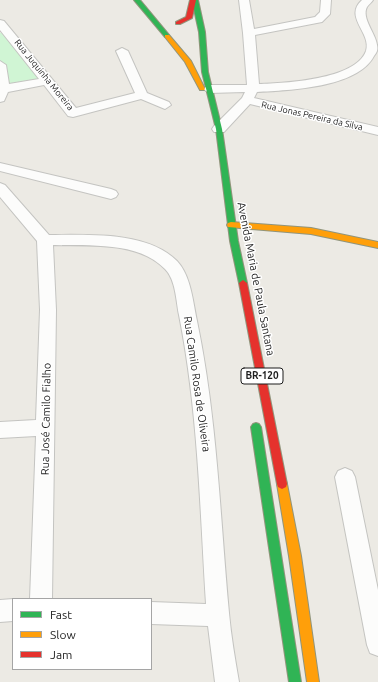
<!DOCTYPE html>
<html>
<head>
<meta charset="utf-8">
<style>
	body { margin:0 }
	#map { position:relative; width:378px; height:682px; overflow:hidden; background:#eceae4; font-family:Ubuntu,sans-serif }
	canvas { display:block }
	.legend { position:absolute; left:12px; top:598px; width:140px; height:72px; box-sizing:border-box; background:#fff; border:1px solid #a5a5a5; margin:0; padding:5px 7px; list-style:none; font-size:12px; color:#1d1d1d }
	.legend li { display:flex; align-items:center; gap:8px; height:20px }
	.legend b { width:20px; border:1px solid #a5a5a5 }
</style>
</head>
<body>
<div id="map">
<canvas width="378" height="682"></canvas>
<ul class="legend">
<li><b style="height:5px;background:#30b455"></b>Fast</li>
<li><b style="height:5px;background:#ff9f0a"></b>Slow</li>
<li><b style="height:5px;background:#e5322d"></b>Jam</li>
</ul>
</div>
<script>
const ctx = document.querySelector('canvas').getContext('2d');
ctx.lineJoin = 'round';
function fill(path, color) { ctx.fillStyle = color; ctx.fill(path, 'evenodd'); }
function trace(path, color, width, dash) { ctx.strokeStyle = color; ctx.lineWidth = width; ctx.lineCap = dash ? 'butt' : 'round'; ctx.setLineDash(dash || []); ctx.stroke(path); }
function write(font, color, halo, rows, align = 'center') {
  ctx.font = font + ' Ubuntu,sans-serif'; ctx.lineWidth = 3; ctx.setLineDash([]); ctx.textBaseline = 'middle'; ctx.strokeStyle = halo; ctx.fillStyle = color; for (const [text, x, y, turn = 0] of rows) {
    ctx.save(); ctx.translate(x, y); ctx.rotate((+turn || 0) * Math.PI / 180); ctx.textAlign = isNaN(turn) ? turn : align; if (halo) ctx.strokeText(text, 0, 0); ctx.fillText(text, 0, 0); ctx.restore();
  }
}
const park = new Path2D(`
	M6 32 48 81 3 89 0 65V33Z`);
const street = new Path2D(`
	M239 0H249L254 29 315 17 320 12 321 0H331L330 14 322 22 255 35 259 84C285 83 355 80 366 51 372 33 343 17 362 0H373C372 2 369 4 367 7 361 18 376 34 377 45 378 50 377 52 374 56 357 88 290 90 257 92L254 98 378 127V135L250 104 224 132H214L212 129 214 126 242 98 245 92 209 93 203 89 209 85H247L243 33Z
	M0 20 4 21 76 108 135 93 116 51 122 48 128 51 147 93 169 102 171 105 165 109 141 99 73 117 68 116 44 85 8 92 4 101 0 102V61L6 65 9 84 39 79 0 30Z
	M0 163 111 189 116 191 118 194 116 197 111 199 0 171Z
	M0 183 5 185 49 235C88 235 147 231 177 261 191 276 193 302 197 321 217 417 220 515 229 613 231 636 235 659 239 682H215L208 626 151 624V602L206 604C200 507 198 410 179 315 176 301 176 280 165 269 138 241 89 246 53 245L56 310 52 599H30L36 436 0 438V422L36 420 40 310 37 241 0 197Z
	M345 468 352 471 355 477 378 590V656L370 653 367 645 335 477 338 471Z
	M13 599V621L0 622V600Z`);
const fast = new Path2D(`
	M134 0H140L169 35V37H165Z
	M192 0H198L205 32 208 72 222 129 238 241 247 283 243 286 239 283 230 241 216 129 202 72 199 32Z
	M256 423 259 424 261 427 301 682H289L251 427 253 424Z`);
const slow = new Path2D(`
	M165 35H169L191 61 205 89 204 90H200L185 62 165 37Z
	M231 222 311 228 378 242V248L311 234 228 227 227 225 228 223Z
	M282 479 286 481 287 484 301 556 319 682H307L289 556 277 484 278 481Z`);
const jam = new Path2D(`
	M190 0H196L192 18 180 24H176V22L186 17Z
	M243 280 247 283 287 484 286 487 282 489 278 487 277 484 239 283Z`);
const farStreetnames = [
	["Rua Juquinha Moreira",44,75,51],
	["Rua Jonas Pereira da Silva",312,116,13]
];
const shields = [
	[262,376,42]
];
const shieldNames = [
	["BR-120",262,376]
];
const streetNames = [
	["Avenida Maria de Paula Santana",256,279,79],
	["Rua Camilo Rosa de Oliveira",197,384,82],
	["Rua José Camilo Fialho",46,419,-89]
];
fill(park, '#d0f5d4');
trace(street, '#c4c4c1', 2);
trace(fast, '#91957c', 2);
trace(slow, '#91957c', 2);
trace(jam, '#91957c', 2);
fill(street, '#fcfcfb');
fill(fast, '#30b455');
fill(slow, '#ff9f0a');
fill(jam, '#e5322d');
write('9px', '#1d1d1d', '#fff', farStreetnames);
for (const [x, y, w] of shields) { const box = new Path2D(); box.roundRect(x - w / 2, y - 8, w, 16, 3); ctx.fillStyle = '#fff'; ctx.fill(box); trace(box, '#1d1d1d', 1); }
write('bold 10px', '#1d1d1d', null, shieldNames);
write('11px', '#1d1d1d', '#fff', streetNames);
</script>
</body>
</html>
